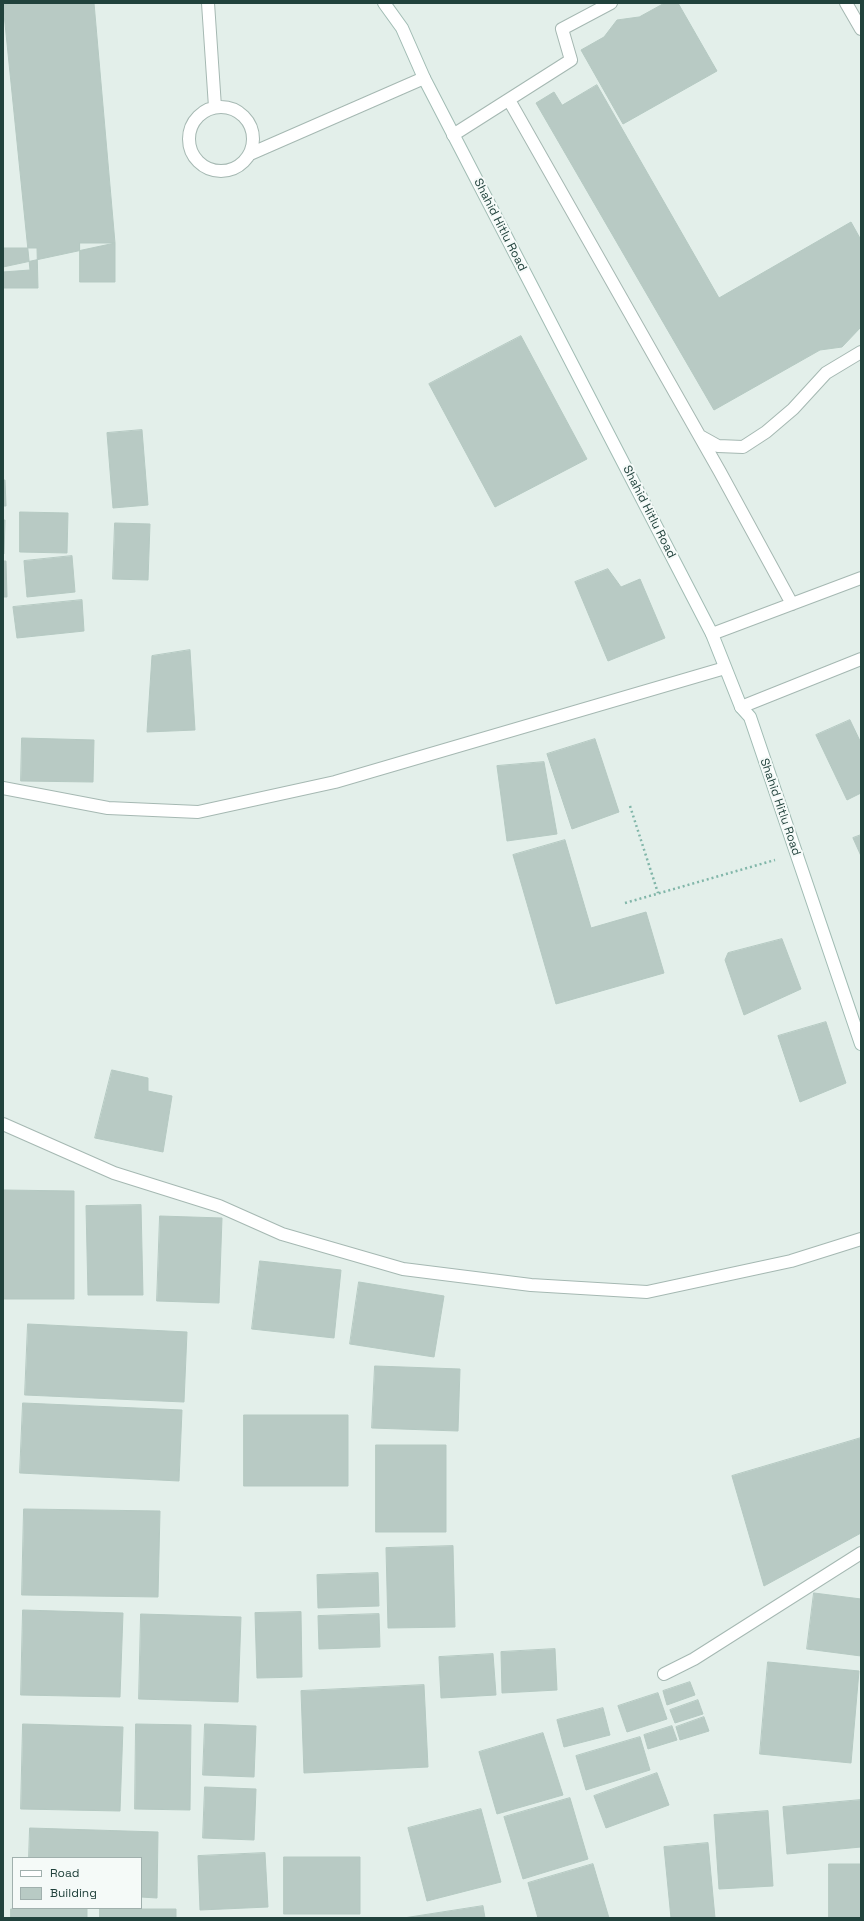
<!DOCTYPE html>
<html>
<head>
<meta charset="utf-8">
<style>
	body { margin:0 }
	#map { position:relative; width:864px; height:1921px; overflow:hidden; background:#e3efea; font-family:"Space Grotesk",sans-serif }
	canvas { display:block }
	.frame { position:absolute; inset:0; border:4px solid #21423c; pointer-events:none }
	.legend { position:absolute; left:12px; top:1857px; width:130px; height:52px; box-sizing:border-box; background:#f5faf8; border:1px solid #a0b0ad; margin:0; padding:5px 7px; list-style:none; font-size:12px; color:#21423c }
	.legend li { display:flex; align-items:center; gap:8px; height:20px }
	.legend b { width:20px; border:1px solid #a0b0ad }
</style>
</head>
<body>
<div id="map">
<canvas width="864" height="1921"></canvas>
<div class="frame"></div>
<ul class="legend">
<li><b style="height:5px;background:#fff"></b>Road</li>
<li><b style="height:11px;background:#b8cac4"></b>Building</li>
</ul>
</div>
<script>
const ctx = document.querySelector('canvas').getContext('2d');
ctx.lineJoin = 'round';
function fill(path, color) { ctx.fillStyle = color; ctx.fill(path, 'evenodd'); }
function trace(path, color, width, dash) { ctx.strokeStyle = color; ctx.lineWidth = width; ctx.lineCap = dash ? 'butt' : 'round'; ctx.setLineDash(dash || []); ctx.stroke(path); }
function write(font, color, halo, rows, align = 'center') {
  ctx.font = font + ' "Space Grotesk",sans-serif'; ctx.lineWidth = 4; ctx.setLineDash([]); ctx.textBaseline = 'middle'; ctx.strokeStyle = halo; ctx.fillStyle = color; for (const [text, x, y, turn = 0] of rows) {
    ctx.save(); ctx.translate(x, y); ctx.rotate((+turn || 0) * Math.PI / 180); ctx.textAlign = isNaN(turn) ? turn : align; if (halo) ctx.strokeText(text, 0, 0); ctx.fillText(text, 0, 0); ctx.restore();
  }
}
const building = new Path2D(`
	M3 3H94L115 243 3 267Z
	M665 3H678L717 71 623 124 581 50 604 37 617 20 639 17Z
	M3 4 30 270 3 272Z
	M597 85 719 298 851 222 861 240V327L842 347 820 350 714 410 536 103 554 92 562 105Z
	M80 243H115V282H80Z
	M3 248H37L38 288H3Z
	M521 336 587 459 495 507 429 384Z
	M142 430 148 505 113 508 107 433Z
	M3 480H5L6 506H3Z
	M20 512 68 513 67 553 20 552Z
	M3 520H5L4 554H3Z
	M115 523 150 524 148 580 113 579Z
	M72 556 75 592 27 597 24 561Z
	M3 561H6L7 597H3Z
	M608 569 621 587 640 579 665 638 608 661 575 582Z
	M82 600 84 631 17 638 13 607Z
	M190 650 195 730 147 732 152 656Z
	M850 720 861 743V793L847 800 816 735Z
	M22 738 94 740 93 782 21 781Z
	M595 739 619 812 572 829 547 754Z
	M544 762 557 834 507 841 497 766Z
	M861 835V856L853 838Z
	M565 840 591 928 646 912 664 973 556 1004 513 855Z
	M782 939 801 989 744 1015 725 960 728 953Z
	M826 1022 846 1083 800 1102 778 1036Z
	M112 1070 148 1078V1091L172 1096 163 1152 95 1138Z
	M3 1190 74 1191V1299H3Z
	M141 1205 143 1295H88L86 1206Z
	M160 1216 222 1218 219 1303 157 1301Z
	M260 1261 341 1270 334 1338 252 1329Z
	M359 1282 444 1296 434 1357 350 1344Z
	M28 1324 187 1332 184 1402 25 1395Z
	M375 1366 460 1369 458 1431 372 1428Z
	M23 1403 182 1410 179 1481 20 1473Z
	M244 1415H348V1486H244Z
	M861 1438V1533L764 1586 732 1476Z
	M376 1445H446V1532H376Z
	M24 1509 160 1511 158 1597 22 1595Z
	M453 1546 455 1627 388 1628 386 1548Z
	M378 1573 379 1606 318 1608 317 1575Z
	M814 1593 861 1599V1656L807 1649Z
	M23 1610 123 1613 120 1697 21 1695Z
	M301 1612 302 1677 257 1678 255 1613Z
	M141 1614 241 1617 238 1702 139 1699Z
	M379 1614 380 1647 319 1649 318 1616Z
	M555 1649 557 1690 502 1693 501 1652Z
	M493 1654 496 1695 441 1698 439 1657Z
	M768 1662 859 1671 851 1763 760 1754Z
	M690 1682 695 1695 667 1705 663 1691Z
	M424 1685 428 1767 304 1773 301 1691Z
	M658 1693 667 1719 627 1732 618 1706Z
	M698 1700 703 1714 675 1723 670 1710Z
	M603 1708 610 1735 564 1747 557 1720Z
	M704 1717 709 1731 680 1740 676 1727Z
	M23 1724 123 1727 120 1811 21 1809Z
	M136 1724 191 1725 190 1810 135 1809Z
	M205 1724 256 1726 254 1777 203 1775Z
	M672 1726 677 1740 648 1749 644 1735Z
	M543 1733 563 1795 497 1814 479 1752Z
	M640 1737 650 1770 586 1790 576 1756Z
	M657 1773 669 1805 606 1828 594 1796Z
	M205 1787 256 1789 254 1840 203 1838Z
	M570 1798 588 1859 523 1879 504 1817Z
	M861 1800V1847L787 1854 783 1807Z
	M481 1809 501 1882 427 1901 408 1828Z
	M768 1811 773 1886 719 1889 714 1815Z
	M30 1828 158 1832 157 1898 141 1897V1858H29Z
	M708 1843 715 1918H671L664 1847Z
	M265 1853 268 1907 200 1910 198 1856Z
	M284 1857H360V1914H284Z
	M593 1864 609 1918H538L528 1883Z
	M829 1864H861V1918H829Z
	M483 1906 485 1918H404Z
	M11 1909H87V1918H11Z
	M100 1909H176V1918H100Z`);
const path = new Path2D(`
	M630 806 658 893
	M625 903 775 860`);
const lane = new Path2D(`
	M208 3 215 107
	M846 3 861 29
	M509 100 720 472 792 604
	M189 139a32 32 0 1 1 64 0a32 32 0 1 1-64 0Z
	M453 135 571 60 562 29 611 3
	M250 154 424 78
	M700 436 718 446 743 447 766 432 793 409 826 373 861 352
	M712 634 861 578`);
const street = new Path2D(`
	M741 707 861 659
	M3 788 108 808 198 812 335 782 725 668
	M3 1124 114 1173 219 1206 282 1234 403 1269 531 1285 647 1292 791 1261 861 1239
	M664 1674 694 1659 861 1553`);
const secondary = new Path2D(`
	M384 3 402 28 424 78 712 634 741 707 750 717 861 1044`);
const streetNames = [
	["Shahid Hitlu Road",500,225,63],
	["Shahid Hitlu Road",649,512,63],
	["Shahid Hitlu Road",780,807,71]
];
fill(building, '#b8cac4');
trace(building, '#b5c9c2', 1);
trace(lane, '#a5b8b2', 14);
trace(street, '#a5b8b2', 14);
trace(secondary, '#a1bcb4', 14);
trace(path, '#81b6a9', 2.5, [2, 3]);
trace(lane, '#fff', 12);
trace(street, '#fff', 12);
trace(secondary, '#fff', 12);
write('12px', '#21423c', '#f5faf8', streetNames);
</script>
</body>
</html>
